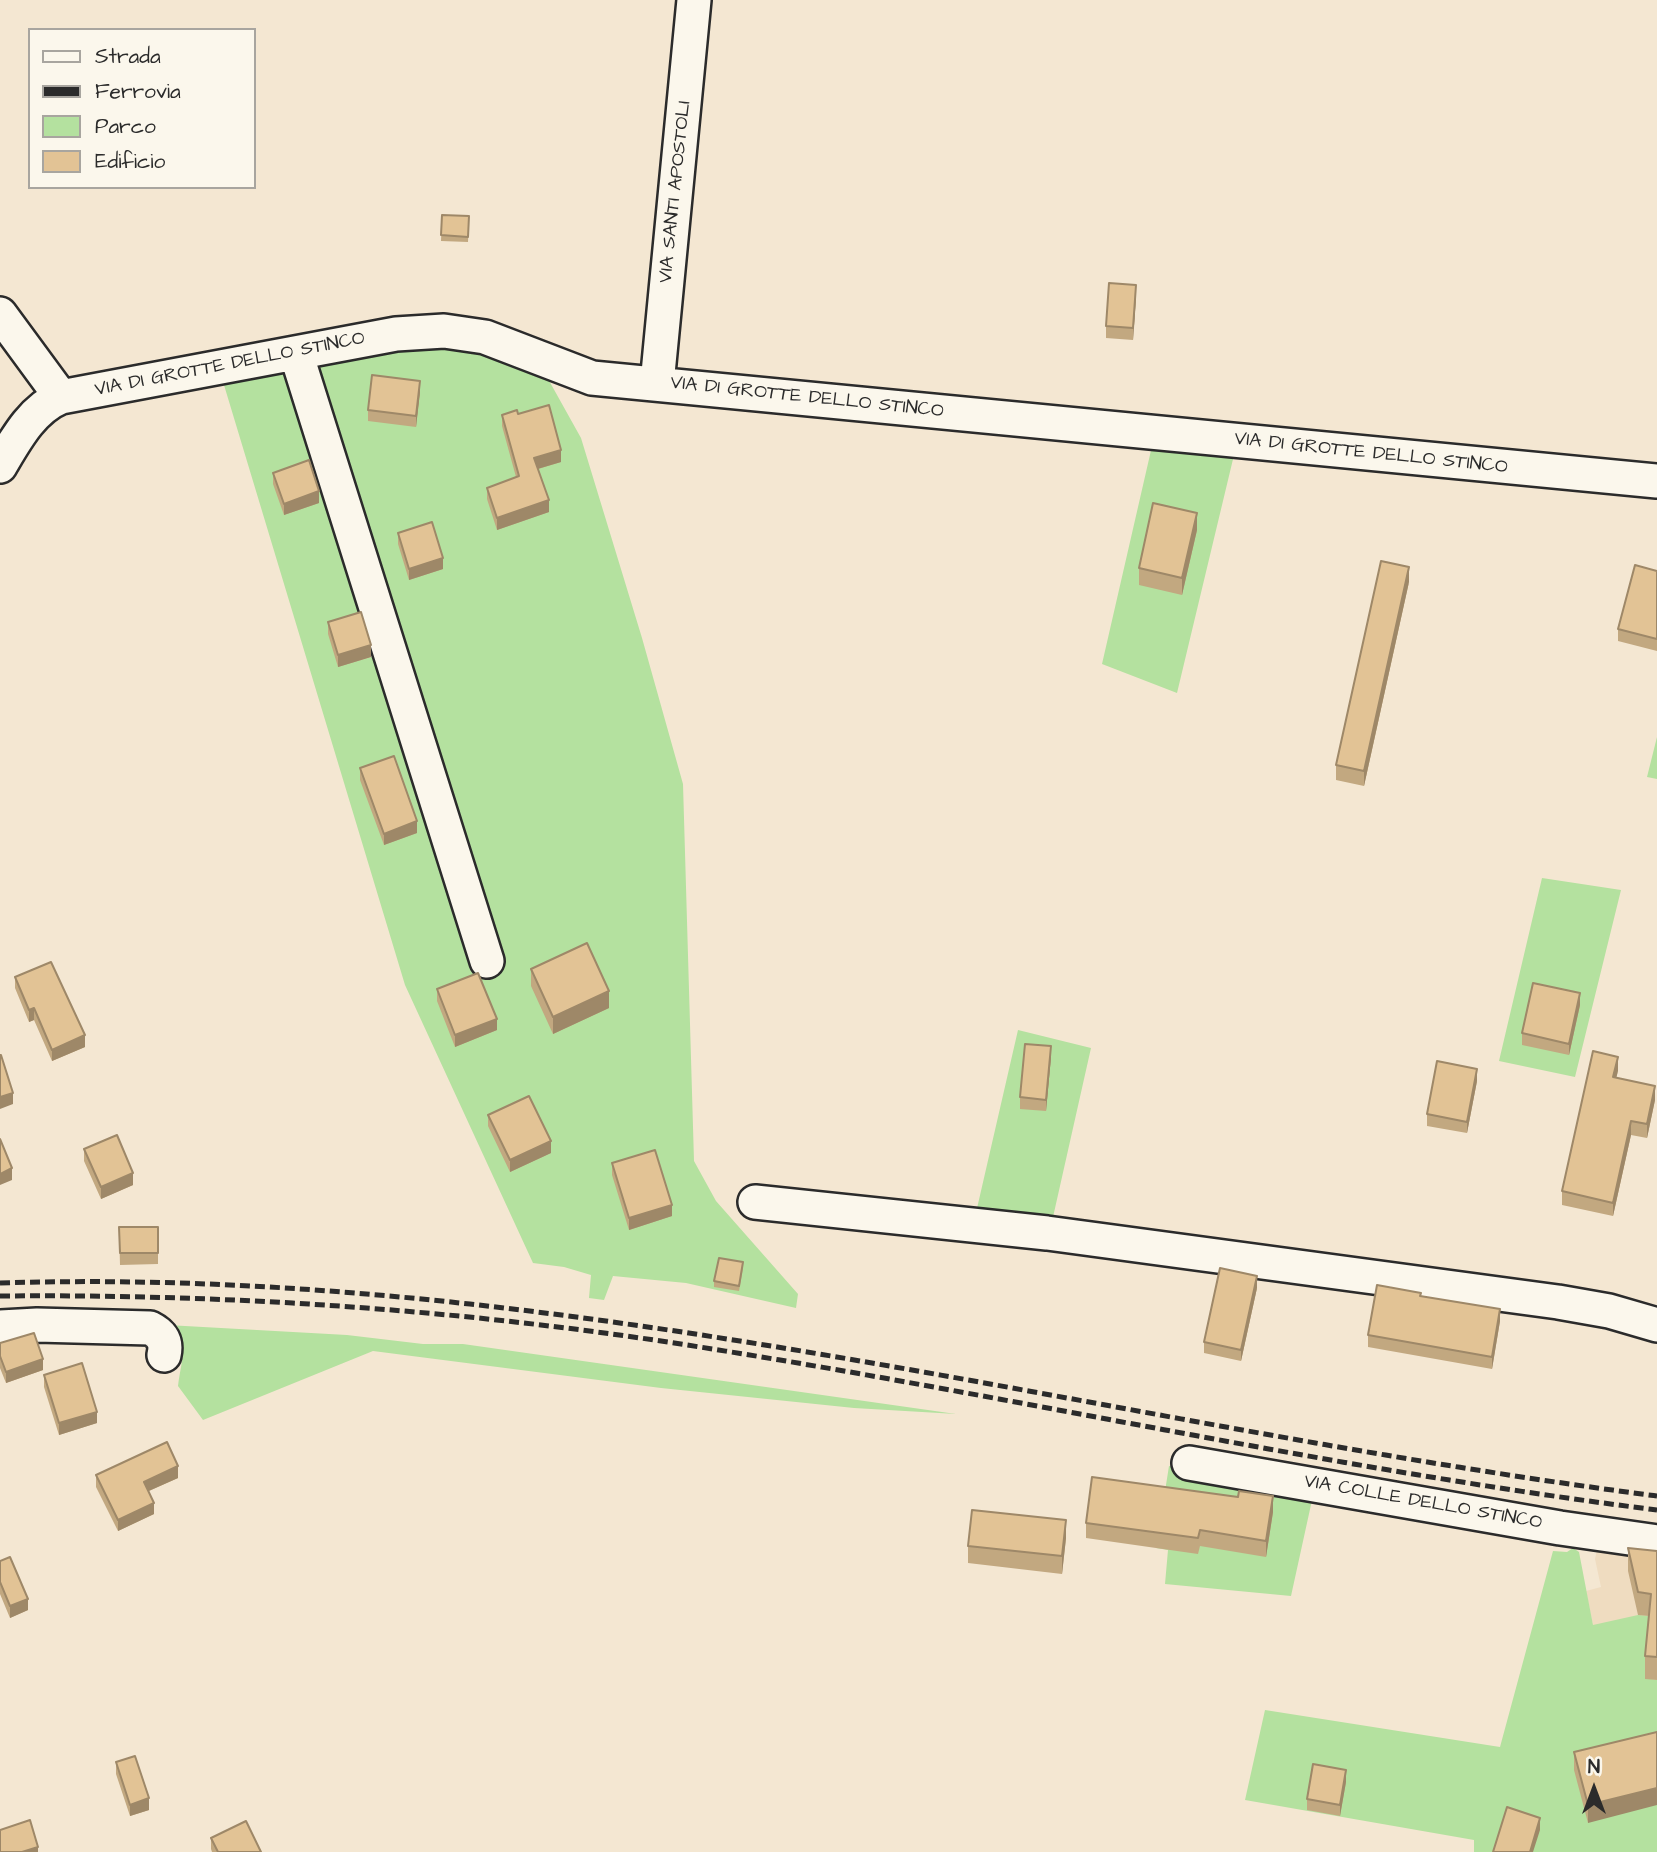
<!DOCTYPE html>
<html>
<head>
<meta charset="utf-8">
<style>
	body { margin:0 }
	#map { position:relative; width:1657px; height:1852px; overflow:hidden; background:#f4e7d2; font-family:"Architects Daughter",sans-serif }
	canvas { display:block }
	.legend { position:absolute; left:28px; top:28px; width:228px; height:161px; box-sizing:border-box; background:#fbf7ec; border:2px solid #a8a59f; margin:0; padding:9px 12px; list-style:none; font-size:21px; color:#2b2b2b }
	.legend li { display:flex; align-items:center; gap:14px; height:35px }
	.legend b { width:35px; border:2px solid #a8a59f }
	.north { position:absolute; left:1559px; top:1754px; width:70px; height:70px; -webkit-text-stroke:5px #fbf7ec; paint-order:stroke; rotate:0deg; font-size:19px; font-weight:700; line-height:28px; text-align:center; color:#2b2b2b }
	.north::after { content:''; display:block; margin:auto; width:24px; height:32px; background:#2b2b2b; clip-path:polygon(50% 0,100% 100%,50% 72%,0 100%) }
</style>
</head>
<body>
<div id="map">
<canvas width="1657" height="1852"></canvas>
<ul class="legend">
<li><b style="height:9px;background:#fbf7ec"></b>Strada</li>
<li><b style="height:9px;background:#2b2b2b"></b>Ferrovia</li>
<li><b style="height:19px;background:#b4e19f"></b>Parco</li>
<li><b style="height:19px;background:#e2c395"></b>Edificio</li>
</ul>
<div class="north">N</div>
</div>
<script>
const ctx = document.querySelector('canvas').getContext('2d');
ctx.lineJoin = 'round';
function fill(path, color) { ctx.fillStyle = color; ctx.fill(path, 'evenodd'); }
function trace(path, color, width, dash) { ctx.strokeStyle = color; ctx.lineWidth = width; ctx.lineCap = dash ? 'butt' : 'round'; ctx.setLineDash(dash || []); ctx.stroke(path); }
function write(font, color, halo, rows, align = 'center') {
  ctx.font = font + ' "Architects Daughter",sans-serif'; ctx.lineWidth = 6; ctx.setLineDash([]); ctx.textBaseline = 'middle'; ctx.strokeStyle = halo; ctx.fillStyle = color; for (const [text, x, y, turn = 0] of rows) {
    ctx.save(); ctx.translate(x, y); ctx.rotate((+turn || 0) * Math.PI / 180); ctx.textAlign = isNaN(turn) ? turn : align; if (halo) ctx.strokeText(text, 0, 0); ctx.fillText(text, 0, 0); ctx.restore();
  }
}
const built = new Path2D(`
	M1600 1548 1657 1554V1731L1593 1625 1586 1591 1601 1587 1595 1559 1597 1550Z`);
const green = new Path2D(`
	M429 348 475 350 547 377 581 438 642 638 683 784 694 1161 716 1201 798 1294 796 1308 686 1283 613 1276 604 1300 589 1298 591 1275 564 1267 533 1263 405 985 224 385 386 349ZM365 623 375 656 338 666Z
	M1152 446 1234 455 1177 693 1102 664Z
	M1657 737V779L1647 777Z
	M1542 878 1621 890 1575 1077 1499 1061Z
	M1018 1030 1091 1048 1051 1226 975 1217Z
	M167 1325 347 1335 423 1344H463L956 1414 854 1408 661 1388 373 1351 203 1420 178 1386C182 1356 189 1349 167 1325Z
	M1169 1466 1314 1491 1291 1596 1165 1584 1168 1550 1156 1548Z
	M1573 1548 1579 1552 1593 1625 1638 1615 1651 1616 1645 1678 1657 1680V1852H1474V1840L1245 1800 1265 1710 1500 1747 1553 1551 1567 1552Z`);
const minor = new Path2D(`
	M0 314 61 397
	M296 353 487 961
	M657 384 694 0
	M0 466C16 439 32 409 61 397L396 334 444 331 485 337 592 378 1657 481
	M755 1202 1047 1233 1558 1302 1609 1311 1657 1325
	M0 1327 37 1325 150 1328C162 1334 167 1342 164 1355
	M1189 1463 1560 1528 1657 1542`);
const rail = new Path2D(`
	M0 1283C562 1265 1104 1425 1657 1496
	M0 1296C219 1294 437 1308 654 1340 989 1390 1320 1468 1657 1510`);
const wall = new Path2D(`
	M442 215 469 216 468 242 441 241Z
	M1136 297 1133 340 1106 338V326Z
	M420 392 416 427 368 421V410Z
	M518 414 561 462 538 469 549 512 497 530 487 499V488L516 477 502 426V415Z
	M273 473 319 503 284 515 273 484Z
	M1197 530 1182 595 1139 585V568Z
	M398 533 443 569 409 580 398 544Z
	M1657 571V651L1618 641V629Z
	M1409 582 1364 786 1336 780V765Z
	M328 622 371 657 338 667 328 634Z
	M360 768 417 833 384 845 360 780Z
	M531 969 609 1008 553 1034 531 986Z
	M15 977 85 1047 52 1061 34 1020 29 1022 15 988Z
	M437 989 497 1030 455 1047 437 1001Z
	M1580 1005 1569 1055 1522 1045V1033Z
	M1051 1057 1046 1111 1020 1109V1097Z
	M1618 1071 1616 1077 1655 1100 1647 1138 1631 1135 1613 1216 1562 1205V1191Z
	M1477 1081 1467 1133 1427 1126V1114Z
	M488 1115 551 1153 510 1172 488 1126Z
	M84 1149 133 1185 101 1199 84 1161Z
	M612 1163 672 1216 629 1230 612 1175Z
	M119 1227H158V1264L120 1265Z
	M743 1268 739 1291 714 1287V1281Z
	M1257 1288 1241 1361 1204 1353V1342Z
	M1421 1296 1500 1321 1492 1369 1368 1347V1335Z
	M0 1343 43 1370 6 1383 0 1368Z
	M44 1375 97 1423 59 1435 44 1387Z
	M96 1475 178 1478 149 1491 154 1514 118 1531 96 1487Z
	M1273 1512 1266 1557 1200 1546 1198 1554 1086 1538V1523Z
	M1066 1538 1062 1574 968 1563V1546Z
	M1628 1548 1657 1551V1680L1645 1679V1656L1649 1616 1638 1615 1628 1571Z
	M0 1561 28 1610 10 1618 0 1594Z
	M1657 1732 1588 1823 1574 1770V1752Z
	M116 1762 149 1810 130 1816 116 1774Z
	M1346 1782 1340 1816 1307 1810V1799Z
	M211 1838 261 1852H212L211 1849Z`);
const shadedWall = new Path2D(`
	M1136 285V297L1133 340V328Z
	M420 381V392L416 427V416Z
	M561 450V462L534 470V458Z
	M319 491V503L284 515V504Z
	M549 500V512L497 530V518Z
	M1197 513V530L1182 595V578Z
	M443 558V569L409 580V569Z
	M1409 567V582L1364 786V771Z
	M371 645V657L338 667V655Z
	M417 821V833L384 845V834Z
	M609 991V1008L553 1034V1017Z
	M1580 993V1005L1569 1055V1044Z
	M34 1008V1020L29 1022V1010Z
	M497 1019V1030L455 1047V1035Z
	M85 1035V1047L52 1061V1050Z
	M1051 1046V1057L1046 1111V1100Z
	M1618 1057V1071L1613 1091V1077Z
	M1477 1069V1081L1467 1133V1122Z
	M1655 1086V1100L1647 1138V1124Z
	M13 1093V1104L0 1109V1097Z
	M1631 1121V1135L1613 1216V1203Z
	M551 1141V1153L510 1172V1160Z
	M12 1168V1180L0 1185V1174Z
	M133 1173V1185L101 1199V1187Z
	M672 1205V1216L629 1230V1218Z
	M1257 1276V1288L1241 1361V1350Z
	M1500 1309V1321L1492 1369V1357Z
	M43 1359V1370L6 1383V1372Z
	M97 1412V1423L59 1435V1423Z
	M178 1466V1478L144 1493V1482Z
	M1273 1496V1512L1266 1557V1541Z
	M154 1503V1514L118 1531V1520Z
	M1066 1520V1538L1062 1574V1556Z
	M28 1599V1610L10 1618V1606Z
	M1346 1770V1782L1340 1816V1805Z
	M1657 1788V1805L1588 1823V1805Z
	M149 1798V1810L130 1816V1805Z
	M1540 1818V1830L1533 1852H1530Z
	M38 1847V1852H22Z`);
const building = new Path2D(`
	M442 215 469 216 468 237 441 235Z
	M1109 283 1136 285 1133 328 1106 326Z
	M372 375 420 381 416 416 368 410Z
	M549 405 561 450 534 458 549 500 497 518 487 488 519 476 502 415 517 410 518 414Z
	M309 460 319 491 284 504 273 473Z
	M1153 503 1197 513 1182 578 1139 568Z
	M432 522 443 558 409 569 398 533Z
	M1381 561 1409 567 1364 771 1336 765Z
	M1635 565 1657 571V639L1618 629Z
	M361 612 371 645 338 655 328 622Z
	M394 756 417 821 384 834 360 768Z
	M587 943 609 991 553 1017 531 969Z
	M51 962 85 1035 52 1050 34 1008 29 1010 15 977Z
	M478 973 497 1019 455 1035 437 989Z
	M1533 983 1580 993 1569 1044 1522 1033Z
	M1025 1044 1051 1046 1046 1100 1020 1097Z
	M1593 1051 1618 1057 1613 1077 1655 1086 1647 1124 1631 1121 1613 1203 1562 1191Z
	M0 1055H1L13 1093 0 1097Z
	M1437 1061 1477 1069 1467 1122 1427 1114Z
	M529 1096 551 1141 510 1160 488 1115Z
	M117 1135 133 1173 101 1187 84 1149Z
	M0 1139 12 1168 0 1174Z
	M655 1150 672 1205 629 1218 612 1163Z
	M119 1227H158V1253H120Z
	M719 1258 743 1262 739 1286 714 1281Z
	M1220 1268 1257 1276 1241 1350 1204 1342Z
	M1377 1285 1421 1293 1420 1296 1500 1309 1492 1357 1368 1335Z
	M34 1333 43 1359 6 1372 0 1356V1343Z
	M82 1363 97 1412 59 1423 44 1375Z
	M167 1442 178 1466 144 1482 154 1503 118 1520 96 1475Z
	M1092 1477 1238 1497 1239 1491 1273 1496 1266 1541 1200 1530 1198 1538 1086 1523Z
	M972 1510 1066 1520 1062 1556 968 1546Z
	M1628 1548 1657 1551V1657L1645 1656 1651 1594 1638 1592Z
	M10 1557 28 1599 10 1606 0 1582V1561Z
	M1657 1732V1788L1588 1805 1574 1752Z
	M135 1756 149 1798 130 1805 116 1762Z
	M1313 1764 1346 1770 1340 1805 1307 1799Z
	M1507 1807 1540 1818 1530 1852H1493Z
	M30 1820 38 1847 22 1852H0V1830Z
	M246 1821 261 1852H218L211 1838Z`);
const streetNames = [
	["VIA SANTI APOSTOLI",676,192,-84],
	["VIA DI GROTTE DELLO STINCO",230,365,-11],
	["VIA DI GROTTE DELLO STINCO",807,398,6],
	["VIA DI GROTTE DELLO STINCO",1371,454,6],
	["VIA COLLE DELLO STINCO",1423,1503,10]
];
fill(built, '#efdcc0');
fill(green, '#b4e19f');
trace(minor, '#2b2b2b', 38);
trace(minor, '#fbf7ec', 33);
trace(rail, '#2b2b2b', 5, [10, 5]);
fill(wall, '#c2a880');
fill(shadedWall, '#9e8868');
fill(building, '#e2c395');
trace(building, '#9e8868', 2);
write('19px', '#2b2b2b', '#fbf7ec', streetNames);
</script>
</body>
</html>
